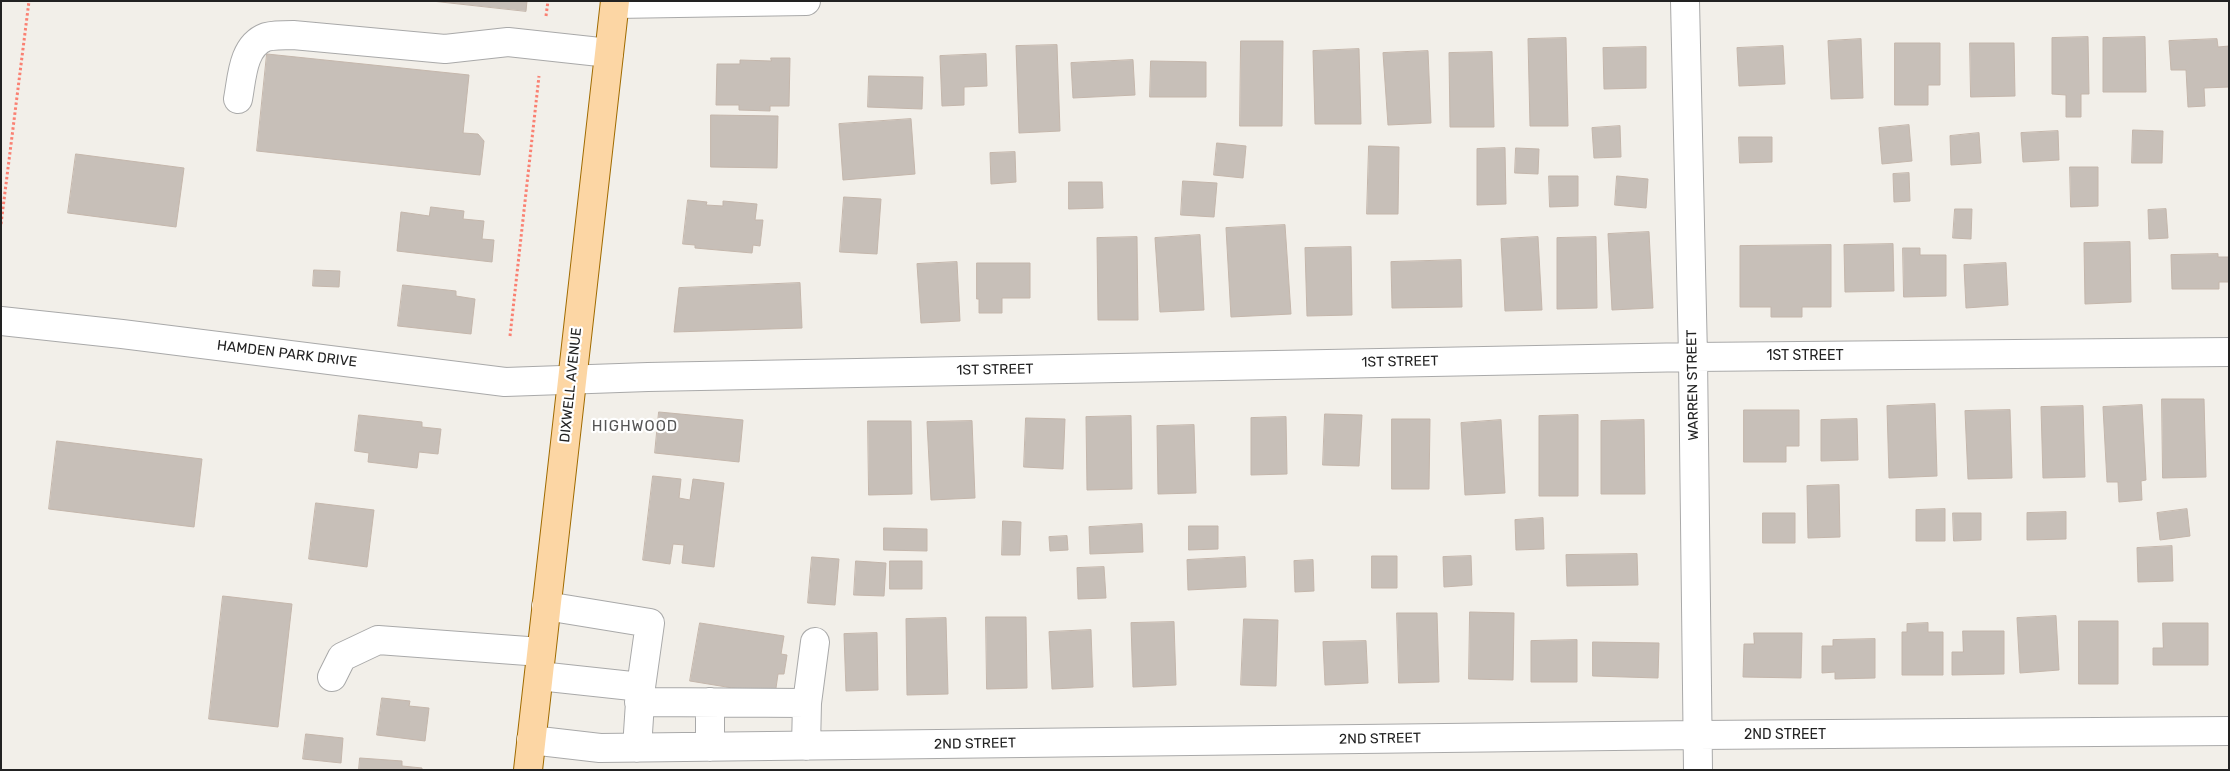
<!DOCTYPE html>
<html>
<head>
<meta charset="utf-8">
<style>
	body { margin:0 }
	#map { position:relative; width:2230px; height:771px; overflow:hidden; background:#f2efe9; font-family:Rubik,sans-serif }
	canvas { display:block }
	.frame { position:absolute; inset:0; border:2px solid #222; pointer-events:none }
</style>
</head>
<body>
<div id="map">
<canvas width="2230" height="771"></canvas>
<div class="frame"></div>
</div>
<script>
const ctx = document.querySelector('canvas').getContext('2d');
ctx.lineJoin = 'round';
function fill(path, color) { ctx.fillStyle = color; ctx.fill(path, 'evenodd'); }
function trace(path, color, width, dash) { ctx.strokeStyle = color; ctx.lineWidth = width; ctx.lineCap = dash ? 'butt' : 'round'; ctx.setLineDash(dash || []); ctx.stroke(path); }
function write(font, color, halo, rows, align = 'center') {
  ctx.font = font + ' Rubik,sans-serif'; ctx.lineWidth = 4.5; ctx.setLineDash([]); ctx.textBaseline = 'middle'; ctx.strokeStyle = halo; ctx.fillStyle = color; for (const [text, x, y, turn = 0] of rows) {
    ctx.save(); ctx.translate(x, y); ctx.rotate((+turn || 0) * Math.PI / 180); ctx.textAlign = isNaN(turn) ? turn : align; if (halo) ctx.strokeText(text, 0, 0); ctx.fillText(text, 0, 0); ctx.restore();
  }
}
const building = new Path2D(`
	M432 1H527L526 11Z
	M2088 37 2089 94H2081V117H2066V95L2052 94V38Z
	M2145 37 2146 92H2103V38Z
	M1566 38 1568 126H1530L1528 39Z
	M1861 39 1863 98 1831 99 1828 41Z
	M2217 39 2218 47 2229 46V87L2204 88 2205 106 2188 107 2186 70H2171L2169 41Z
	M1241 41H1283L1282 126H1240Z
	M1895 43H1940V85H1928V105H1895Z
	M1970 43H2014L2015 96 1971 97Z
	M1057 45 1060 131 1019 133 1016 46Z
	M1783 46 1785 84 1739 86 1737 48Z
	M1646 47V88L1604 89 1603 48Z
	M1359 49 1361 124H1315L1313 51Z
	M1428 51 1431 123 1388 125 1383 53Z
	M1492 52 1494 127H1450L1449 53Z
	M267 54 469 75 463 133 478 134 484 141 480 175 257 151Z
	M986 54 987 86 964 87V105L942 106 940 56Z
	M771 58H790L789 106H770V111L739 110V105H716L717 64H740V60L771 61Z
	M1133 60 1135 95 1073 98 1071 63Z
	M1151 61 1206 62V97H1150Z
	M869 76 923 77 922 109 868 107Z
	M711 115 778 116 777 168 711 167Z
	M911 119 915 174 843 180 839 124Z
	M1909 125 1912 161 1882 164 1879 128Z
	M1620 126 1621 157 1594 158 1592 128Z
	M2133 130 2163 131 2162 163H2132Z
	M2058 131 2059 160 2023 162 2021 133Z
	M1979 133 1981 163 1951 165 1950 136Z
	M1739 137H1772V162L1740 163Z
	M1217 143 1246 146 1243 178 1214 175Z
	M1369 146 1399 147 1398 214H1367Z
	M1505 148 1506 204 1477 205V149Z
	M1516 148 1539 149 1538 174 1515 173Z
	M1015 152 1016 182 991 184 990 153Z
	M76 154 184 168 176 227 68 213Z
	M2070 167H2098V206L2071 207Z
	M1909 173 1910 201 1894 202 1893 174Z
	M1549 176H1578V206L1550 207Z
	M1617 176 1648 179 1646 208 1615 205Z
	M1183 181 1217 183 1214 217 1181 215Z
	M1069 182H1102L1103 208 1069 209Z
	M844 197 881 199 877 254 840 252Z
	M688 200 707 202 706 205 723 206V201L757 204 755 220H763L760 246 753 245 752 253 695 248V245L683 244Z
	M431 207 464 211 463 219 484 221 482 239 494 240 492 262 397 251 401 212 429 216Z
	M1955 209H1972L1971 239 1953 238Z
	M2166 209 2168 238 2149 239 2148 210Z
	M1285 225 1291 314 1231 317 1226 228Z
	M1649 232 1653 308 1612 310 1608 234Z
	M1200 235 1204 310 1160 312 1155 238Z
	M1137 237 1138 320H1098L1097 238Z
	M1538 237 1542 310 1505 311 1501 239Z
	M1596 237 1597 308 1557 309V238Z
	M2130 242 2131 302 2085 304 2084 243Z
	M1893 244 1894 291 1845 292 1844 245Z
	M1831 245V307H1802V317H1771V307H1740V246Z
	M1351 247 1352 315 1307 316 1305 248Z
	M1903 248H1920V255H1946V296L1904 297Z
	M2218 254V257H2229V282H2219V289H2172L2171 255Z
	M1461 260 1462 307 1392 308 1391 262Z
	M957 262 960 321 921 323 917 264Z
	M977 263H1030V298H1002V313H979V299H977Z
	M2006 263 2008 305 1966 308 1964 265Z
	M314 270 340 271 339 287 313 286Z
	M800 283 802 328 674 332 679 288Z
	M403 285 456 291V296L475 299 471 334 398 326Z
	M2162 399H2204L2206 477 2163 478Z
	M1935 404 1937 476 1889 478 1887 406Z
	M2142 405 2146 480 2141 481 2142 500 2119 502 2118 482H2107L2103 407Z
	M2083 406 2085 477 2043 478 2041 407Z
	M1744 410H1799V446H1786V462H1744Z
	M2010 410 2012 478 1968 479 1965 411Z
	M659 412 743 420 739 462 655 453Z
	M1325 414 1362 415 1359 466 1323 465Z
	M359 415 422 422V427L441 429 438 454 419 452 417 468 368 462 369 453 355 451Z
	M1578 415V496H1539V416Z
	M1131 416 1132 489 1087 490 1086 417Z
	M1286 417 1287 474 1251 475V418Z
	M1026 418 1065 419 1063 469 1024 467Z
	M1392 419H1430L1429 489H1392Z
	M1857 419 1858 460 1821 461V420Z
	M1501 420 1505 493 1465 495 1461 423Z
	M1644 420 1645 494H1601V421Z
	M868 421H911L912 494 869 495Z
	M972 421 975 498 931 500 927 422Z
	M1194 425 1196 493 1158 494 1157 426Z
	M57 441 202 459 194 527 49 509Z
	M653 476 681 479 679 498 690 500 693 479 724 483 714 567 682 563 684 545 673 544 670 564 643 560Z
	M1839 485 1840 537 1808 538 1807 486Z
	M316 503 374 510 367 567 309 559Z
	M1945 509V541H1916V510Z
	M2187 509 2190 536 2160 540 2157 513Z
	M2066 512V539L2027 540V513Z
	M1763 513H1795V543H1763Z
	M1953 513H1981V540L1954 541Z
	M1543 518 1544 549 1516 550 1515 520Z
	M1003 521 1021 522 1020 555H1002Z
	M1142 524 1143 552 1090 554 1089 527Z
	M1189 526H1218V549L1189 550Z
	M884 528 927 529V551L884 550Z
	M1067 536 1068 550 1050 551 1049 537Z
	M2172 546 2173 581 2138 582 2137 548Z
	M1637 554 1638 585 1567 586 1566 555Z
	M1372 556H1397V588H1372Z
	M1471 556 1472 585 1444 587 1443 557Z
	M812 557 839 559 835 605 808 603Z
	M1245 557 1246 587 1188 590 1187 560Z
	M1313 560 1314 591 1295 592 1294 561Z
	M856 561 886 563 884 596 854 595Z
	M890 561H922V589H890Z
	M1104 567 1106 598 1078 599 1077 568Z
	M223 596 292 604 278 727 209 719Z
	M1470 612 1514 613 1513 680 1469 679Z
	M1397 613H1437L1439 682 1399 683Z
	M2056 616 2059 670 2020 673 2017 618Z
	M986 617H1026L1027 688 987 689Z
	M946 618 948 694 907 695 906 619Z
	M1244 619 1278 620 1276 686 1241 685Z
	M2079 621H2118V684H2079Z
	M1174 622 1176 685 1133 687 1131 623Z
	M700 623 784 636 781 654 787 655 784 674H778L775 695 690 681Z
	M1928 623V632H1943V675H1902V632H1907V624Z
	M2163 623H2208V665H2153V648H2163Z
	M1091 630 1093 687 1052 689 1049 632Z
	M1963 631H2004V674L1952 675V652H1963Z
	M877 633 878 690 846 691 844 634Z
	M1754 633H1802L1801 678 1743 677 1744 644H1754Z
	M1875 639V678L1835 679V672L1822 673V646H1833V640Z
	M1577 640V682H1531V641Z
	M1366 641 1368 683 1325 685 1323 642Z
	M1593 642 1659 643 1658 678 1593 676Z
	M382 698 410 701 409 706 429 708 425 741 377 735Z
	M306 734 343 738 341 763 303 759Z
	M360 758 402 761V766L422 768V770H359Z`);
const path = new Path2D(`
	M546 16 548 1
	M1 224 29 1
	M510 336 539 76`);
const minor = new Path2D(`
	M1685 1 1693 357 1698 770
	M615 4 806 1
	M238 99C242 79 242 46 266 37 274 35 285 35 293 35L445 49 508 42 609 53
	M1 321 122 334 505 382 648 377 1693 357 2229 352
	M539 676 641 687 650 623 546 606
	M332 677 342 657 378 640 541 652
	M639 702 807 703 806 746
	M710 702V747
	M807 703 815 642
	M531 740 600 748 1698 735 2229 731
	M637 748 641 687`);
const major = new Path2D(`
	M528 770 615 1`);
const streetNames = [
	["HAMDEN PARK DRIVE",287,354,7],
	["1ST STREET",1805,356],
	["1ST STREET",1400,362,-1],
	["1ST STREET",995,370,-1],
	["DIXWELL AVENUE",571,385,-84],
	["WARREN STREET",1693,385,-91],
	["2ND STREET",1785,735],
	["2ND STREET",1380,739,-1],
	["2ND STREET",975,744,-1]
];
const neighbourhoodNames = [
	["HIGHWOOD",635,427]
];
fill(building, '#c7bfb8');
trace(building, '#c4b6ab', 1);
trace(minor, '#a9a9a9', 30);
trace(major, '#a06b00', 30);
trace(path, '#fa8072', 3, [2.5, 2.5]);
trace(minor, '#fff', 28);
trace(major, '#fcd6a4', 28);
write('14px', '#222', '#fff', streetNames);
ctx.letterSpacing = '1px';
write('15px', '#555', '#fff', neighbourhoodNames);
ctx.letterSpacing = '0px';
</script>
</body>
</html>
